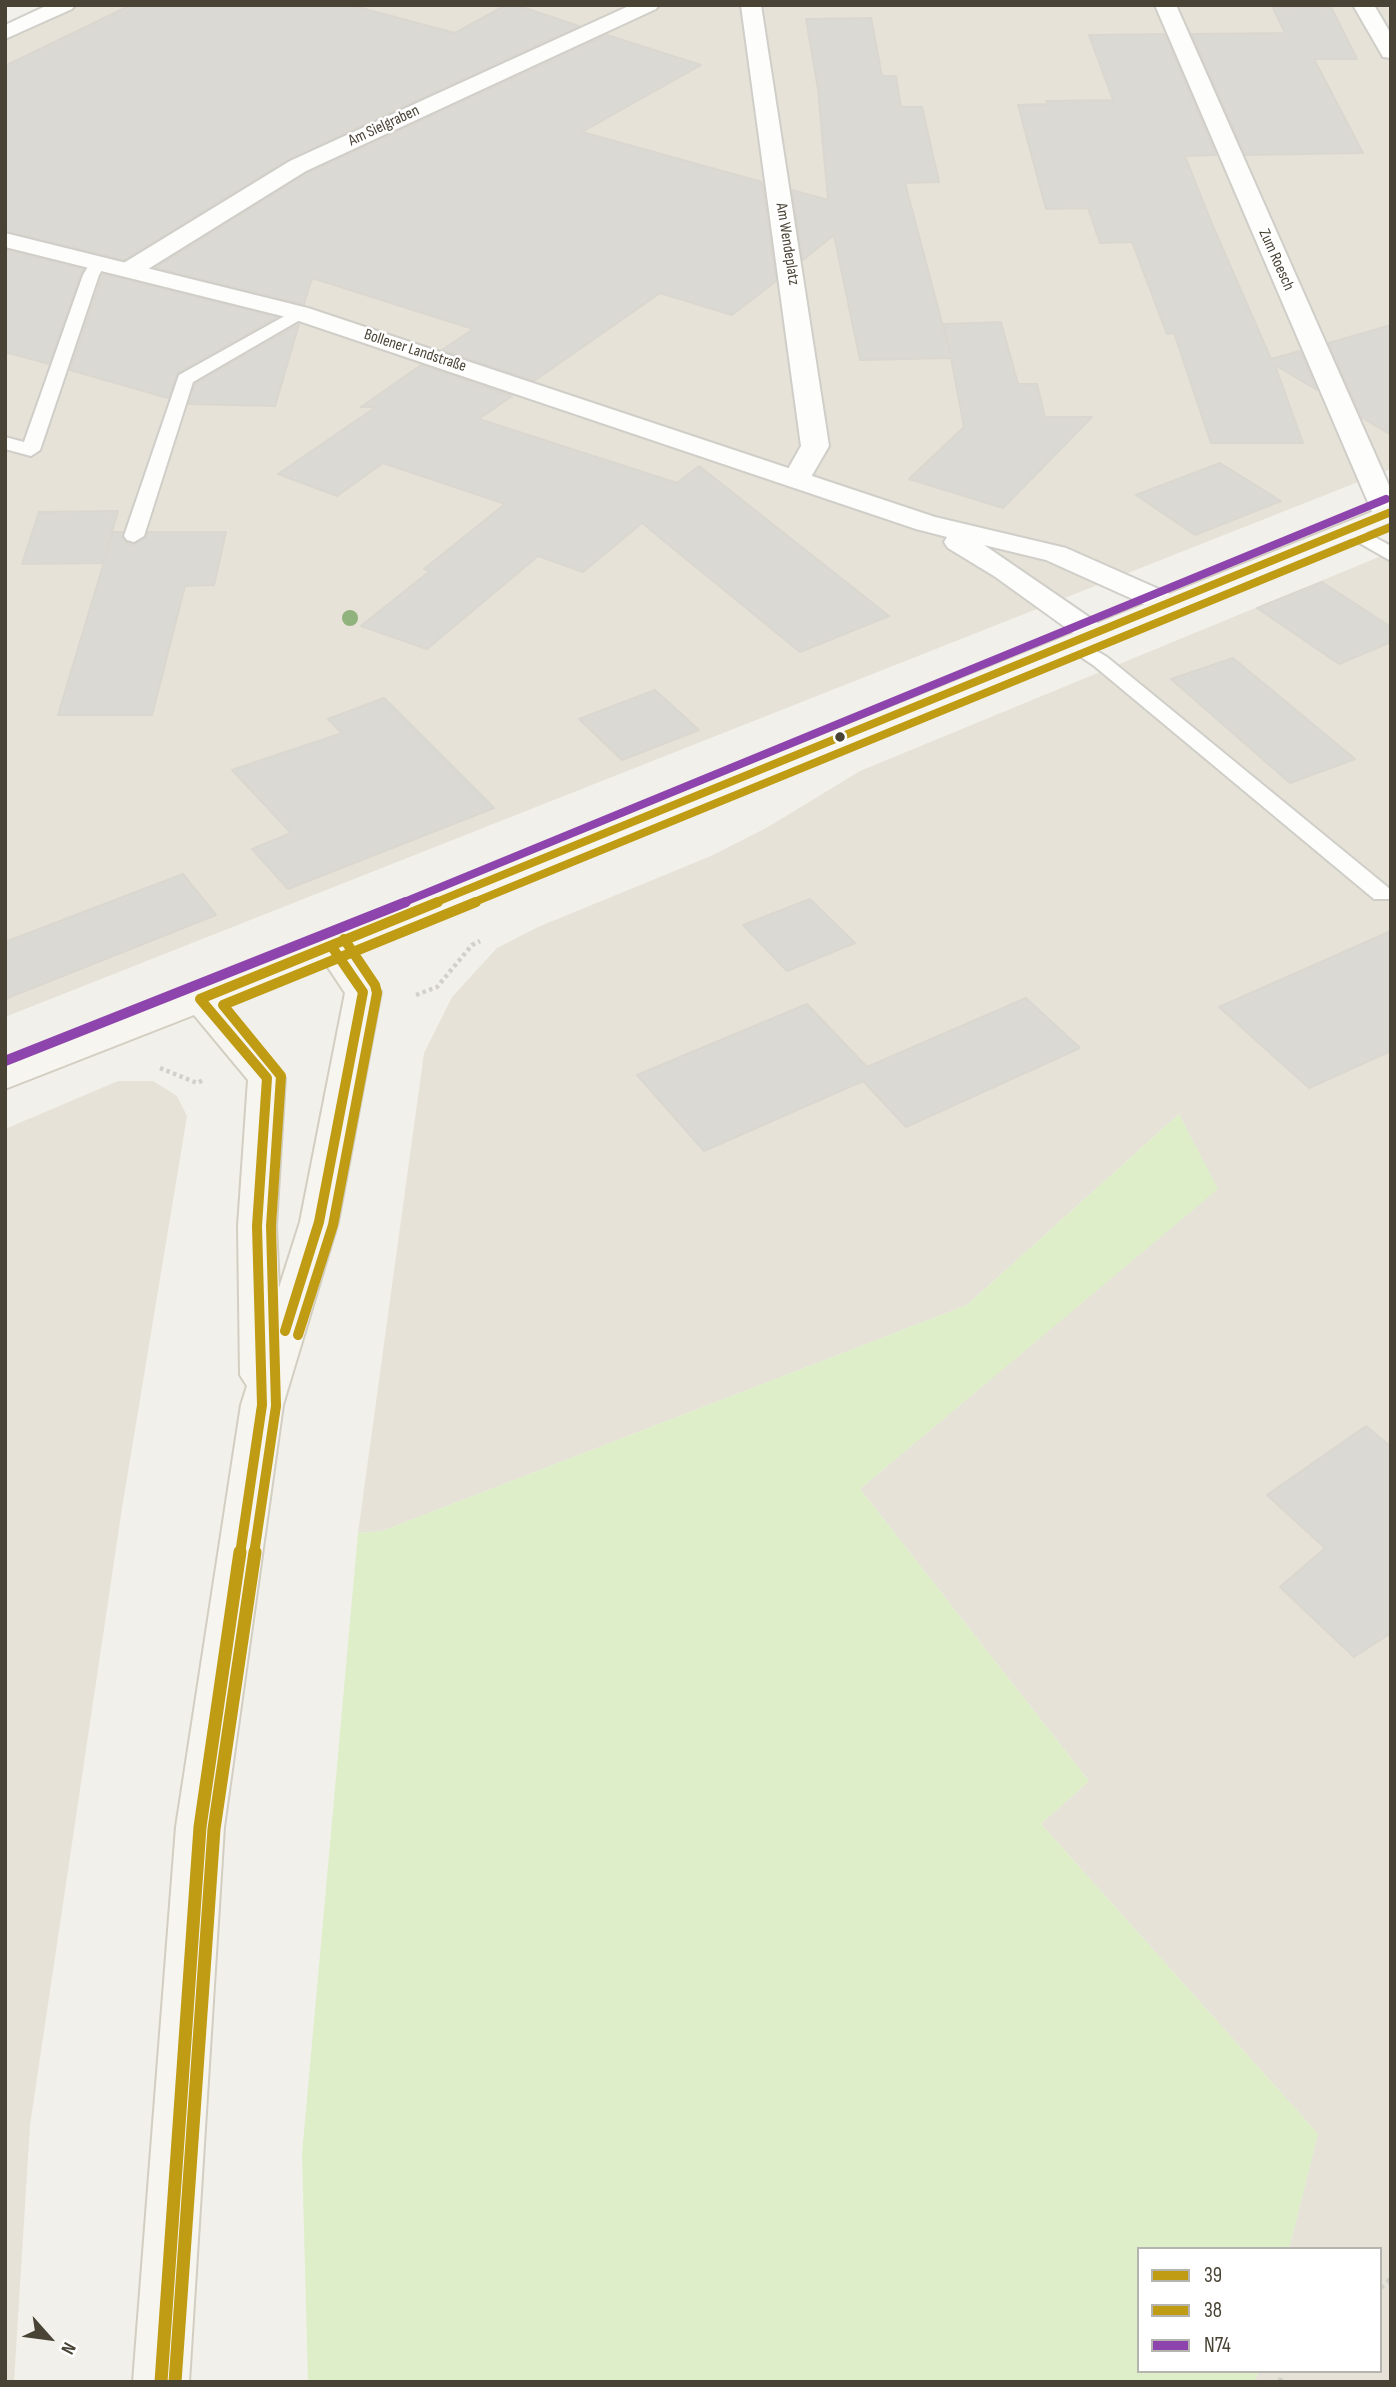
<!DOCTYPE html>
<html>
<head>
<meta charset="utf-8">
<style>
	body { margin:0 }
	#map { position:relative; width:1396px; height:2387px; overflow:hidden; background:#f2f0ea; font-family:"Sofia Sans Condensed",sans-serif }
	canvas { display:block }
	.frame { position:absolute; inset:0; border:7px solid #494336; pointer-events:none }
	.legend { position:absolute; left:1137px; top:2247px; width:245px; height:126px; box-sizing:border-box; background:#fff; border:2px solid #b6b4af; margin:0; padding:9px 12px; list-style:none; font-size:21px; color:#494336 }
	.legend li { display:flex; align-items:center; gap:14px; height:35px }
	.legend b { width:35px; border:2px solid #b6b4af }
	.north { position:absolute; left:14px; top:2303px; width:70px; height:70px; -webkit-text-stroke:5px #fff; paint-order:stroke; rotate:118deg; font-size:19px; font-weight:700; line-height:28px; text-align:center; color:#494336 }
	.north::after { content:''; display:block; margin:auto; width:24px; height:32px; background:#494336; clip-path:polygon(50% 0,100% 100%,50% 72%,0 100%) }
</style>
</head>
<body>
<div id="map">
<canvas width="1396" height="2387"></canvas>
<div class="frame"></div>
<ul class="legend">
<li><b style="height:9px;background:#bf9c13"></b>39</li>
<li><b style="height:9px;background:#bf9c13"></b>38</li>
<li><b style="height:9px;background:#8e44ad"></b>N74</li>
</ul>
<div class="north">N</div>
</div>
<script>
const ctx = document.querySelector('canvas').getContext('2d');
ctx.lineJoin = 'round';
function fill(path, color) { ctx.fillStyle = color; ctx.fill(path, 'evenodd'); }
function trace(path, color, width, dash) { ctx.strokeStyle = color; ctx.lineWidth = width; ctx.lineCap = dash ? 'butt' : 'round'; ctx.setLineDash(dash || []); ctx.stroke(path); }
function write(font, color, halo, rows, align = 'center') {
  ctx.font = font + ' "Sofia Sans Condensed",sans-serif'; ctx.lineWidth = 5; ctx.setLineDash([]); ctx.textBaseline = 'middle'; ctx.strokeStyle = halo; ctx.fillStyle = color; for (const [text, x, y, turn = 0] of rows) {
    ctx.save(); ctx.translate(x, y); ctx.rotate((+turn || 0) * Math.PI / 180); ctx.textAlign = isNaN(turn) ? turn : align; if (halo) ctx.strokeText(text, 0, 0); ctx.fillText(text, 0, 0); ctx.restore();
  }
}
const residential = new Path2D(`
	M58 5H1391V469L5 1017V30Z
	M1391 552V2382H1255L1258 2371H1380V2249H1289L1318 2134 1041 1824 1089 1781 860 1489 1217 1189 1179 1114 967 1305 382 1531 358 1533 424 1053 452 997 497 948 538 927 711 856 768 827 860 771Z
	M118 1081H153L177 1096 187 1116 122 1508 30 2125 14 2382H5V1129Z`);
const green = new Path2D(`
	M1179 1114 1218 1189 860 1489 1089 1781 1041 1824 1318 2134 1289 2249H1139V2371H1258L1255 2382H308L302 2154 358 1533 382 1531 967 1305Z`);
const building = new Path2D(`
	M131 5H350L455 33 506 5H516L579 26 289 159 124 260 5 231V66Z
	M1331 7 1357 59H1314L1363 153 1245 155 1192 34 1285 33 1273 8Z
	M871 18 882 76H896L901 107H922L939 182 905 183 950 353 944 324 1001 322 1018 384H1037L1045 417H1092L1003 508 909 479 964 427 951 358 860 360 834 235 803 260 792 190 828 200 818 89 806 19Z
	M1165 34 1216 155 1185 156 1212 224 1271 359 1300 351 1317 390 1275 365 1303 443H1211L1174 333 1167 334 1132 242 1100 243 1088 208 1046 209 1018 105 1048 104 1046 101 1113 100 1089 35Z
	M607 35 701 65 582 132 762 182 776 281 732 315 660 293 534 381 442 350 473 329 312 278 304 304 155 268 307 173Z
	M5 250 83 269 49 364 5 352Z
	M103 274 277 317 178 373 168 398 70 370Z
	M299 324 275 406 189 404 195 384Z
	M1391 325V435L1361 417 1329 343Z
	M421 365 512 396 479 419 677 483 699 466 889 616 800 652 642 523 583 572 538 556 427 649 361 626 430 571 424 569 505 504 383 463 337 496 278 474 376 407H361Z
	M1220 463 1281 501 1195 535 1136 495Z
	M118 511 103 563 22 564 39 512Z
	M113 532H123L125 542 133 545 145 538 148 532H226L214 585 185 586 152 715H58Z
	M1322 582 1391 627V642L1339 664 1257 608Z
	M1233 658 1355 759 1290 783 1171 679Z
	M655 690 699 730 622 760 579 719Z
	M384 698 494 808 288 889 252 849 291 833 232 770 342 733 328 719Z
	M183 874 216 915 5 999V942Z
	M810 899 855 943 787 971 743 925Z
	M1391 931V1051L1309 1088 1219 1007Z
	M1026 998 1080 1048 906 1127 863 1081 704 1151 637 1075 807 1004 867 1067Z
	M1366 1426 1391 1447V1633L1354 1657 1280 1587 1325 1548 1267 1495Z`);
const pathFar1 = new Path2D(`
	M416 995 437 987 472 945 480 941
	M160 1068 197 1083 204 1080`);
const path = new Path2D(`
	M1380 2288 1391 2279
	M1280 2382 1282 2371`);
const service = new Path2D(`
	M99 257 107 262 99 275 40 450 31 456 5 449V437L24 442 83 275 93 258Z
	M299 308 305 309 308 313 305 317 193 382 144 536 134 542 127 540 124 536 179 375Z
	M1349 523 1391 546V561L1342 533 1339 529 1342 525Z
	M1073 637 1107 657 1390 889V899H1374L1093 665 1066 647 1063 643 1066 639Z`);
const minor = new Path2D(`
	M48 5H75L72 9 5 39V25Z
	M631 5H659L656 9 306 171 140 274H122L119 269 122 264 290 161Z
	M741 5H761L829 446 807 484H787L783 478 801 446Z
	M1155 5H1176L1391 490V522L1377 520 1373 514Z
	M1353 5H1374L1391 34V58L1383 57Z`);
const tertiary = new Path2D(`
	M5 233 308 308 935 517 1066 548 1179 598 1183 604 1179 610 1168 613 1157 610 1046 560 984 545 1105 628 1109 634 1105 640 1094 643 1083 640 994 576 948 548 944 542 947 537 916 529 290 318 5 247Z`);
const secondary = new Path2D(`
	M1391 504V522L353 951 381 992 338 1222 283 1405 224 1827 189 2382H133L176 1827 241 1405 247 1386 240 1375 238 1226 248 1080 194 1015 5 1089V1062L320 939ZM325 963 345 993 300 1222 279 1288 276 1226 285 1078 223 1003Z`);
const bus1Far2 = new Path2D(`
	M434 903 1391 512`);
const bus1Far1 = new Path2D(`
	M285 1331 319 1222 363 992 332 947
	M240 1554 262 1405 257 1226 267 1078 200 999 438 902`);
const bus1 = new Path2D(`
	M161 2382 200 1827 240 1552`);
const bus2Far2 = new Path2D(`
	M472 903 1391 527`);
const bus2Far1 = new Path2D(`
	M298 1335 333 1225 377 993 375 985 344 939
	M254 1554 276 1406 271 1226 281 1076 223 1005 476 902`);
const bus2 = new Path2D(`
	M175 2382 214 1829 255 1552`);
const bus3Far1 = new Path2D(`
	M402 903 1386 499`);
const bus3 = new Path2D(`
	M5 1061 406 902`);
const trees = [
	[350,618]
];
const markers = [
	[840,737,6,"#494336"]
];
const farStreetnames = [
	["Am Sielgraben",384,126,-25],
	["Am Wendeplatz",787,244,81],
	["Zum Roesch",1276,260,66],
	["Bollener Landstraße",415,351,18]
];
fill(residential, '#e6e2d7');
fill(green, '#ddeec9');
fill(building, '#dbd9d3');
trace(building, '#dad7d0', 2);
trace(service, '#d0cec8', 4);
trace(minor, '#d0cec8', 4);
trace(tertiary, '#d0cec8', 4);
trace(secondary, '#d2cec1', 4);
trace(pathFar1, '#d2d0ca', 4.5, [3.5, 3.5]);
trace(path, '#d2d0ca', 5, [4.5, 4.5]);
fill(service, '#fdfdfc');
fill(minor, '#fdfdfc');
fill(tertiary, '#fdfdfc');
fill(secondary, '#f7f5ef');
trace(bus1Far2, '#bf9c13', 8);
trace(bus1Far1, '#bf9c13', 10);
trace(bus1, '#bf9c13', 13);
trace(bus2Far2, '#bf9c13', 8);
trace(bus2Far1, '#bf9c13', 10);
trace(bus2, '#bf9c13', 13);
trace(bus3Far1, '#8e44ad', 8);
trace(bus3, '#8e44ad', 10);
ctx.fillStyle = '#90b27d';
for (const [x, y] of trees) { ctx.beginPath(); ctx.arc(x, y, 8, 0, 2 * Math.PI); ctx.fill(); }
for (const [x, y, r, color] of markers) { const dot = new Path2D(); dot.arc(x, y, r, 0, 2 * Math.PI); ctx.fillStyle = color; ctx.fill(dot); trace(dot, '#fff', 2.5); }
write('16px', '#494336', '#fff', farStreetnames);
</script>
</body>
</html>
